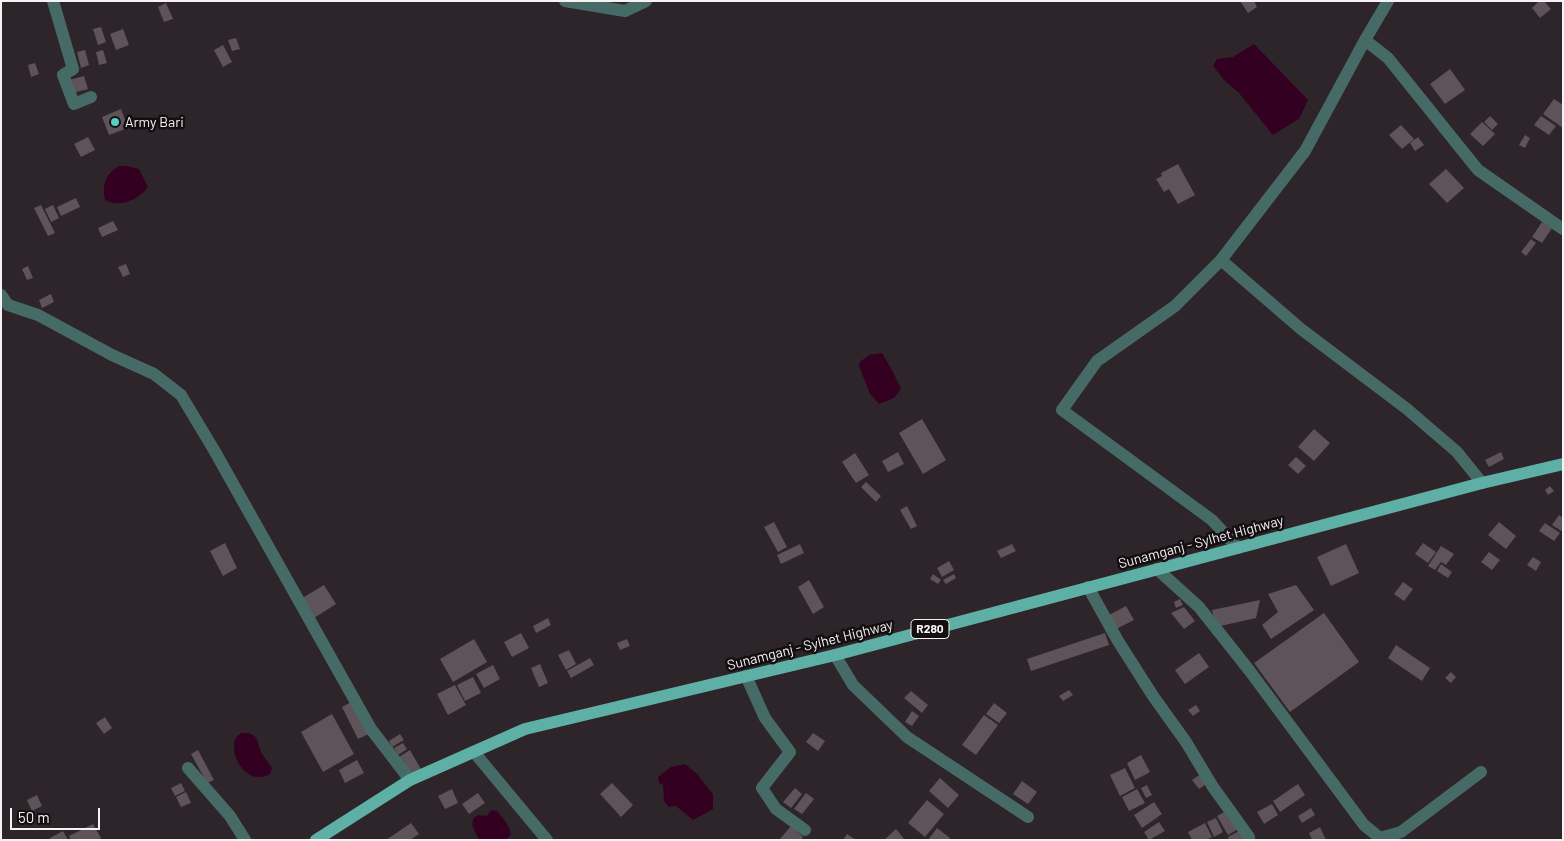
<!DOCTYPE html>
<html>
<head>
<meta charset="utf-8">
<style>
	body { margin:0 }
	#map { position:relative; width:1564px; height:841px; overflow:hidden; background:#2d2529; font-family:Barlow,sans-serif }
	canvas { display:block }
	.frame { position:absolute; inset:0; border:2px solid #f7f2f4; pointer-events:none }
	.scale { position:absolute; left:10px; top:808px; width:90px; height:22px; box-sizing:border-box; border:2px solid #f7f2f4; border-top:0; padding-left:6px; font-size:15px; line-height:18px; white-space:nowrap; color:#f7f2f4; -webkit-text-stroke:4px #130f11; paint-order:stroke }
</style>
</head>
<body>
<div id="map">
<canvas width="1564" height="841"></canvas>
<div class="frame"></div>
<div class="scale">50 m</div>
</div>
<script>
const ctx = document.querySelector('canvas').getContext('2d');
ctx.lineJoin = 'round';
function fill(path, color) { ctx.fillStyle = color; ctx.fill(path, 'evenodd'); }
function trace(path, color, width, dash) { ctx.strokeStyle = color; ctx.lineWidth = width; ctx.lineCap = dash ? 'butt' : 'round'; ctx.setLineDash(dash || []); ctx.stroke(path); }
function write(font, color, halo, rows, align = 'center') {
  ctx.font = font + ' Barlow,sans-serif'; ctx.lineWidth = 5; ctx.setLineDash([]); ctx.textBaseline = 'middle'; ctx.strokeStyle = halo; ctx.fillStyle = color; for (const [text, x, y, turn = 0] of rows) {
    ctx.save(); ctx.translate(x, y); ctx.rotate((+turn || 0) * Math.PI / 180); ctx.textAlign = isNaN(turn) ? turn : align; if (halo) ctx.strokeText(text, 0, 0); ctx.fillText(text, 0, 0); ctx.restore();
  }
}
const water = new Path2D(`
	M1254 44 1308 100 1299 119 1273 135 1239 93 1224 80 1213 66 1217 59 1233 57Z
	M120 166H126L139 169 148 187C138 200 121 208 105 200 102 185 105 173 120 166Z
	M882 353 893 372 901 389 894 398 879 404 870 394 859 366 860 362 869 355Z
	M242 733C260 732 256 742 262 754 265 759 269 763 272 768L270 774C242 790 222 740 242 733Z
	M685 764 697 774 713 794V809L693 820 676 806 669 807 664 801 663 785 659 783 658 777 671 767Z
	M493 810 497 811C503 818 509 825 511 834L506 840H479C475 831 467 821 478 815L487 816 490 811Z`);
const building = new Path2D(`
	M1240 1H1254L1257 7 1248 13Z
	M1539 1H1544L1551 9 1540 18 1532 8Z
	M166 3 173 19 164 22 158 7Z
	M101 27 106 42 98 45 93 29Z
	M123 29 129 45 116 50 110 34Z
	M236 38 240 49 232 51 228 40Z
	M223 45 232 62 223 67 214 50Z
	M85 50 89 65 81 68 77 52Z
	M103 50 107 63 99 65 96 52Z
	M35 63 39 74 31 77 28 65Z
	M1450 69 1465 90 1445 104 1430 84Z
	M84 76 88 89 73 93 69 80Z
	M1554 99 1563 105V128L1543 114Z
	M121 109 128 128 109 135 102 117Z
	M1490 116 1498 124 1492 130 1484 122Z
	M1541 116 1556 126 1549 135 1534 125Z
	M1482 122 1495 134 1483 146 1470 134Z
	M1401 125 1414 139 1402 149 1389 135Z
	M1525 135 1530 138 1525 148 1519 145Z
	M88 137 95 150 81 157 74 144Z
	M1418 137 1424 145 1415 151 1410 143Z
	M1178 164 1195 195 1178 204 1169 189 1164 192 1156 179 1162 176 1161 173Z
	M1446 169 1464 188 1447 203 1429 184Z
	M76 198 80 207 61 216 57 207Z
	M41 205 55 233 48 236 34 208Z
	M53 205 59 218 51 222 45 209Z
	M113 221 118 230 102 237 98 228Z
	M1542 222 1552 228 1542 243 1532 237Z
	M1531 239 1536 243 1526 256 1521 252Z
	M126 264 130 274 123 277 118 267Z
	M28 266 33 278 27 280 22 269Z
	M51 294 54 302 42 308 39 300Z
	M922 419 946 460 923 474 899 433Z
	M1314 429 1330 443 1314 461 1298 447Z
	M898 452 904 464 888 472 882 461Z
	M1501 452 1504 459 1489 467 1485 460Z
	M855 453 869 475 856 483 842 462Z
	M1296 457 1306 466 1298 474 1288 465Z
	M866 482 881 496 876 502 861 487Z
	M1550 486 1554 491 1548 495 1545 490Z
	M907 506 917 526 911 529 900 510Z
	M1559 515 1563 518V532L1552 525Z
	M774 522 787 547 778 552 764 527Z
	M1499 522 1516 536 1506 549 1488 535Z
	M1545 523 1560 533 1554 541 1539 531Z
	M225 543 237 568 223 576 210 551Z
	M1423 543 1436 552 1428 563 1415 554Z
	M800 544 804 553 781 564 777 555Z
	M1012 544 1016 551 1001 558 997 551Z
	M1346 544 1359 573 1331 586 1317 557Z
	M1441 546 1454 554 1446 565 1441 562 1435 570 1428 566Z
	M1489 552 1500 560 1492 570 1481 562Z
	M1533 557 1541 562 1536 571 1527 565Z
	M949 561 954 570 942 577 937 568Z
	M1441 564 1452 572 1448 578 1437 571Z
	M933 574 941 580 938 584 930 579Z
	M954 574 956 578 946 584 943 580Z
	M809 580 824 607 813 614 798 587Z
	M1403 582 1413 589 1404 601 1394 594Z
	M324 585 336 604 314 618 302 598Z
	M1296 585 1314 610 1271 639 1262 625 1278 612 1268 594Z
	M1180 599 1183 605 1176 608 1174 602Z
	M1260 600 1256 618 1216 627 1212 610Z
	M1126 606 1134 620 1114 630 1107 616Z
	M1184 607 1195 621 1184 629 1171 613Z
	M1324 613 1359 662 1290 712 1254 663Z
	M548 618 551 625 536 633 533 626Z
	M521 633 529 648 512 657 504 642Z
	M1105 633 1109 645 1031 671 1027 659Z
	M474 639 487 662 453 682 440 659Z
	M627 639 630 646 620 650 617 643Z
	M1396 645 1430 668 1422 681 1388 658Z
	M569 650 576 664 566 670 558 655Z
	M1199 653 1209 667 1185 684 1175 670Z
	M590 658 594 665 571 678 567 671Z
	M540 664 548 683 539 687 531 668Z
	M493 665 500 679 484 688 476 674Z
	M1451 672 1456 677 1451 683 1445 678Z
	M473 677 481 693 465 701 457 685Z
	M455 685 466 705 448 715 437 694Z
	M1069 690 1073 695 1063 701 1059 696Z
	M911 691 928 705 922 713 904 698Z
	M353 701 369 734 358 739 342 707Z
	M994 703 1007 713 999 723 986 714Z
	M1196 705 1200 711 1193 716 1188 710Z
	M912 711 919 716 912 726 905 722Z
	M332 714 354 754 323 772 301 732Z
	M984 715 998 725 976 755 962 745Z
	M105 717 112 728 104 734 96 723Z
	M813 733 825 741 818 751 806 742Z
	M400 734 404 740 392 747 389 741Z
	M403 743 407 749 398 755 394 748Z
	M198 750 214 780 207 783 191 754Z
	M410 750 422 771 411 778 399 757Z
	M1141 755 1150 772 1135 780 1127 763Z
	M357 760 364 773 345 783 339 770Z
	M1125 768 1135 788 1120 796 1110 775Z
	M1201 774 1208 783 1199 789 1192 780Z
	M940 778 959 795 948 808 929 791Z
	M1022 781 1037 792 1028 804 1013 794Z
	M181 783 185 791 175 796 171 788Z
	M612 783 633 805 621 817 600 794Z
	M1298 784 1305 795 1280 812 1273 801Z
	M1147 785 1152 795 1146 798 1141 788Z
	M795 788 802 794 791 808 783 802Z
	M452 789 458 803 445 809 438 796Z
	M1137 789 1145 803 1129 811 1122 797Z
	M186 792 191 803 181 807 176 797Z
	M478 793 485 803 469 814 462 804Z
	M806 793 814 799 802 814 794 809Z
	M37 795 42 806 32 811 27 800Z
	M927 800 944 814 925 837 908 823Z
	M1154 802 1162 814 1142 828 1134 815Z
	M1272 804 1278 815 1264 824 1257 812Z
	M1311 808 1315 815 1302 823 1298 816Z
	M1228 810 1238 829 1228 835 1217 816Z
	M1216 818 1223 832 1214 837 1207 822Z
	M1159 822 1165 831 1149 840 1144 832Z
	M411 823 419 834 410 840H386Z
	M1205 823 1212 837 1206 840H1192L1188 832Z
	M93 824 101 838 98 840H71L69 836Z
	M791 826 803 837 801 840H779Z
	M1320 827 1326 840H1312L1309 833Z
	M937 828 950 838 949 840H928Z
	M896 829 905 840H884Z
	M63 831 68 840H51L50 838Z
	M1239 831 1244 840H1229L1228 837Z
	M847 834 856 840H843Z`);
const street = new Path2D(`
	M53 1 73 69 63 75 74 104 91 97
	M565 1 625 11 646 1
	M1388 1 1365 40 1388 58 1478 170 1563 229
	M1365 40 1305 151 1221 260 1301 329 1407 409 1457 452 1482 483
	M1221 260 1175 306 1097 361 1062 410 1212 520 1238 548
	M1 295 8 305 38 315 112 355 154 374 181 395 214 450 371 729 410 780
	M1157 569 1199 607 1249 670 1364 825 1380 838 1401 832 1481 772
	M1088 587 1118 641 1153 696 1186 742 1213 787 1249 837
	M835 655 853 685 907 737 1028 817
	M746 676 765 718 790 752 762 788 776 809 805 830
	M474 752 547 840
	M188 768 230 816 245 840`);
const primary = new Path2D(`
	M316 840 410 780 525 729 835 655 1482 483 1563 464`);
const markers = [
	[115,122,5,"#58cec1"]
];
const shields = [
	[930,629,38]
];
const shieldNames = [
	["R280",930,629]
];
const poiNames = [
	["Army Bari",125,122]
];
const streetNames = [
	["Sunamganj - Sylhet Highway",1201,542,-15],
	["Sunamganj - Sylhet Highway",810,645,-14]
];
fill(water, '#330021');
fill(building, '#5d5358');
trace(street, '#466b66', 12);
trace(primary, '#5eafa5', 12);
for (const [x, y, r, color] of markers) { const dot = new Path2D(); dot.arc(x, y, r, 0, 2 * Math.PI); ctx.fillStyle = color; ctx.fill(dot); trace(dot, '#130f11', 2); }
for (const [x, y, w] of shields) { const box = new Path2D(); box.roundRect(x - w / 2, y - 9.5, w, 19, 4); ctx.fillStyle = '#130f11'; ctx.fill(box); trace(box, '#f7f2f4', 1); }
write('bold 12px', '#f7f2f4', null, shieldNames);
write('14px', '#f7f2f4', '#130f11', poiNames, 'left');
write('14px', '#f7f2f4', '#130f11', streetNames);
</script>
</body>
</html>
